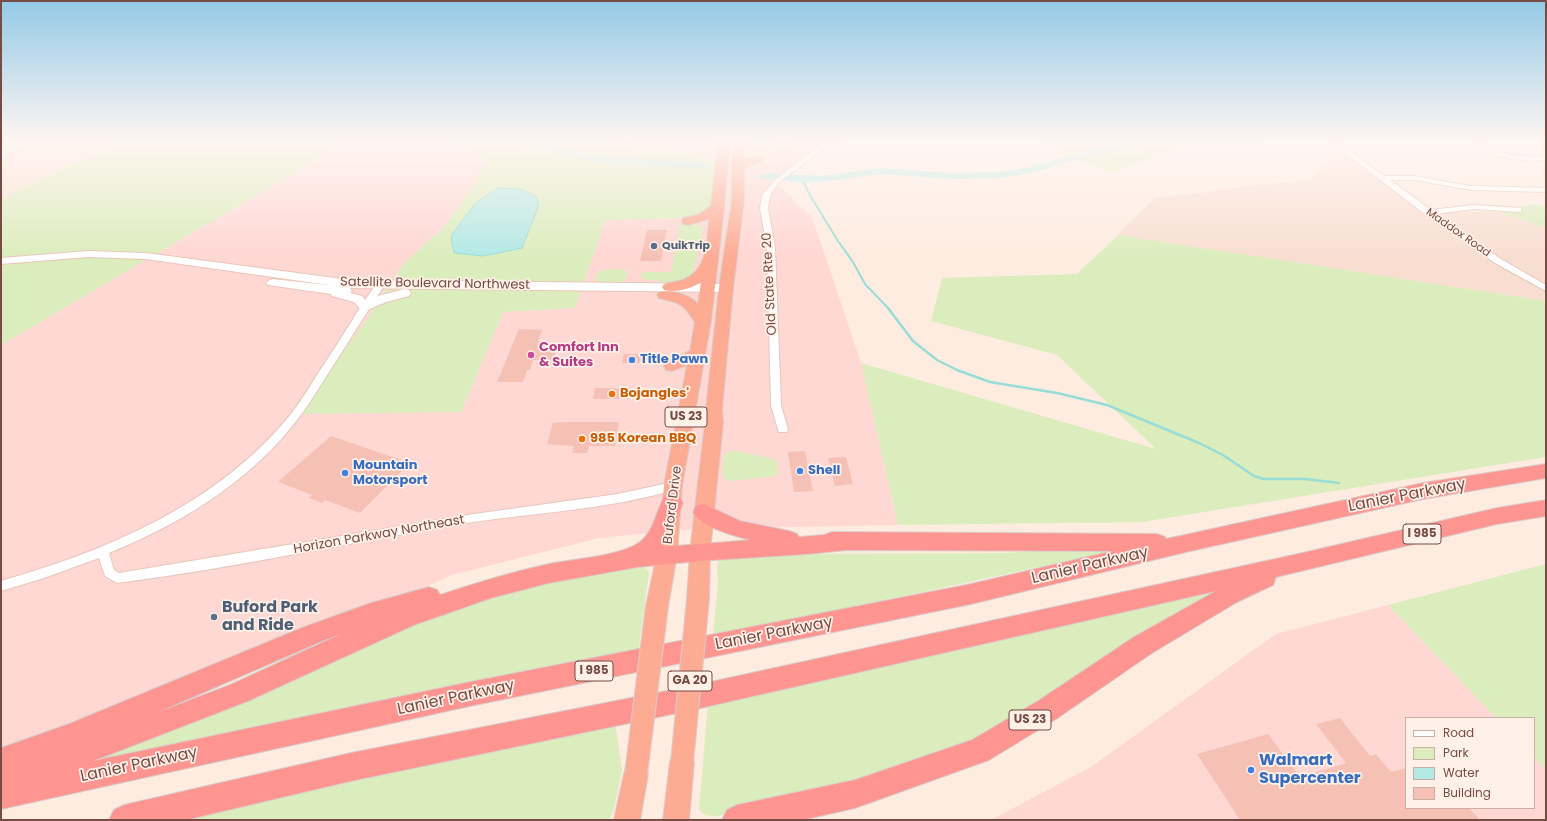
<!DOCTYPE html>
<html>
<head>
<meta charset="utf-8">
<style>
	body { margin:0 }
	#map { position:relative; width:1547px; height:821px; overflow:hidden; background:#feece0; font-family:Poppins,sans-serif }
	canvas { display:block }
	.frame { position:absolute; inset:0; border:2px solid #774c45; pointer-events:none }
	.legend { position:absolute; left:1405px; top:717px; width:130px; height:92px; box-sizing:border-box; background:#fff1e8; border:1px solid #c9afa7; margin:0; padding:5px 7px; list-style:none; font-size:12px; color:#774c45 }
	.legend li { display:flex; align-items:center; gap:8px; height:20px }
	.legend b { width:20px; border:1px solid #c9afa7 }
</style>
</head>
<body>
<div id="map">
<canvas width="1547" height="821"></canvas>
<div class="frame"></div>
<ul class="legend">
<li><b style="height:5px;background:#fff"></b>Road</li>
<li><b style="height:11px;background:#dbedbd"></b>Park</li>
<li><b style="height:11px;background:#b3e9e5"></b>Water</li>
<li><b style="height:11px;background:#f6c1b5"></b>Building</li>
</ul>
</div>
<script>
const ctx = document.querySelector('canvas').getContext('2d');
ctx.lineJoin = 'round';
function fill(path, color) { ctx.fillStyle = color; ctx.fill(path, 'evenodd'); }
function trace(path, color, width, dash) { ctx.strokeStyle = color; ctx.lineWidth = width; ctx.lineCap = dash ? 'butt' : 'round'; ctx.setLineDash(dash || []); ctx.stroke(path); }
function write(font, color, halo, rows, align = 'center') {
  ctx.font = font + ' Poppins,sans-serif'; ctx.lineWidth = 3.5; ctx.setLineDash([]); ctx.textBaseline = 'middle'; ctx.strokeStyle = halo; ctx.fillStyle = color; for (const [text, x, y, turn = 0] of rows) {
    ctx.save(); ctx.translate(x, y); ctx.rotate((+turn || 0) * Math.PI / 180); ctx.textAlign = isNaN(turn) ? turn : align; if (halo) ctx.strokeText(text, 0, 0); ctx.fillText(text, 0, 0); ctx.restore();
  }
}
const residential = new Path2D(`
	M26 143H115L1 199V155Z
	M1342 149 1423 211 1499 212 1546 228V301L1117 235 1155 198 1312 179Z`);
const commercial = new Path2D(`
	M345 143H437L474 154 486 164 478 178 444 227 403 264 372 312 461 412 503 312 575 308 605 220 722 217 729 160 619 143H841L797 163 776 183 812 217 861 363 898 525 692 529 599 538 452 575 351 621 1 752V345Z
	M1388 605 1496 718H1406V808H1534V757L1546 770V820H991L1091 767 1276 634Z`);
const green = new Path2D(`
	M115 143H345L1 345V199Z
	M437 143H619L729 160 722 217 605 220 575 308 503 312 461 412 298 414 372 312 403 264 444 227 478 178 486 163 474 154Z
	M751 143H796H772V154C766 158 754 158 748 154Z
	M1043 143H1258L1237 149 1175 150 1111 173 1046 147Z
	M1533 204 1546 207V228L1499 212Z
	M696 224 703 228 693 274 685 281 669 283 643 279 641 277 642 272H671L679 228 681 225Z
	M1118 235 1546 301V457L1142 522 898 525 861 363 1156 449 1057 355 931 321 942 278 1077 274Z
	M621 269 625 270 628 273C627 276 626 279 623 281 617 286 600 286 595 280L597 274 603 270Z
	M732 450 773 459 777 462 778 473 775 476 732 481 727 480 722 475 724 455Z
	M1115 548 1113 551 713 637 718 583 717 567 718 561 721 559 774 554 1006 553 1062 549Z
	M1546 564V770L1534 757V718H1496L1388 605Z
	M642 565 648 570 649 573 638 653 1 784 445 610 538 585 631 566Z
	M1255 577 1203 599 1163 620 1104 656 1040 700 964 746 846 784 723 815C713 817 707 817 699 810L708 702Z
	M615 722 622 770 614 809 609 820H184Z`);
const water = new Path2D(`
	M498 188 521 189 536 197 539 205 522 248 483 256 454 253 451 236 475 204Z`);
const streamFar1 = new Path2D(`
	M798 179 805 184 808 192 838 241 853 262 865 284 889 309`);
const stream = new Path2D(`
	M888 308 913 341 937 360 957 370 990 382 1057 393 1107 405 1199 443 1223 455 1254 476 1264 479H1305L1339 483`);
const river = new Path2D(`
	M524 143H552L568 149 598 156 706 163 711 166 706 169 598 162 561 154 550 149 526 148Z
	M1122 143H1142L1141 145 1099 154 1031 173 999 178 952 179 880 174 820 182H798L764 179 758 176 764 173 820 176 880 168 952 173 999 172 1030 167 1093 149Z`);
const building = new Path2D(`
	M779 143H790V156H779Z
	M647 230H667L661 261H640Z
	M519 329 542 330 538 341H541L537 350 556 351 553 360H533L530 370H527L523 382H497Z
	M624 354H641L640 363H622Z
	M595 388H616L617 389H631L629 399H593Z
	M564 422H619L615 446H589L587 453H572L574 446 547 444 553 423Z
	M331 436 410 463 360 513 325 500 322 503 309 498 312 495 278 482Z
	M805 451 813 491 794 492 788 452Z
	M846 457 853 484 835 486 828 458Z
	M1340 718 1370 756 1376 754 1391 772 1406 768V808H1469L1480 820H1240L1197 754 1268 734 1300 777 1346 763 1316 724Z`);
const minor = new Path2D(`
	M19 143H27L1 156V151Z
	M823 143H830L815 156 779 182 770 195 768 208 775 248 781 405 788 430 787 432H779L778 430 771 405 767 248 760 208 762 195 775 180Z
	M1332 143H1339L1384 176H1414L1471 186 1546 188V192L1471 190 1414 180H1390L1431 210 1473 205 1521 208V212H1518L1473 209 1436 214 1501 259 1546 285V291L1495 263 1426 215Z
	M1476 143C1486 143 1493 149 1502 152 1516 157 1531 157 1546 156V160C1526 162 1490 159 1476 143Z
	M381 281 385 284 310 402C262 474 188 521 109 553L114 570 119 573 125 572 474 514 618 494 673 482 677 483 678 486 677 489C612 509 541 512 474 522 355 541 237 568 117 583L105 576 99 558 44 578 1 591V581C109 550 218 504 291 414 301 401 310 386 319 372 335 348 350 324 365 300L378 282Z`);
const secondary = new Path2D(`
	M88 251 146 253 350 280 726 284 730 285 732 288 730 291 726 292 350 288 146 259 88 257 1 264V258Z
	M272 279 346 287 350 288 352 291 350 293 362 296 367 302 378 296 405 289 409 290 411 293 409 296 386 302 365 311 361 310 354 302 332 296 331 294 268 285 266 283 268 281Z`);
const trunk = new Path2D(`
	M718 143H730L724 207 711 321 682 486 677 555 668 606 665 612 657 615 649 612 646 606 657 555 664 486 687 365 672 371 666 370 664 366 666 362 690 351 695 322C682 302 681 304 659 298L657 295 659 292C671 289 689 294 698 304L701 282C691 289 675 293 664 290L662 287 664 284C671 282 679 282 685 279 708 269 707 240 709 219L688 225 683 224 682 221 683 218 698 215 711 206Z
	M734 143H746L744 159 758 156 762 157 764 159 762 161 744 168V200L733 288 722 409 723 423 710 552 709 599 705 605 698 608 691 605 687 599 690 552 705 423 706 409 719 288 732 200V159Z
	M682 750 691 754 694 762 689 820H663L670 762 673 754Z
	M636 762 645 765 648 774 640 820H614L624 774 627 765Z`);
const motorway = new Path2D(`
	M1546 464V478L1423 499 1186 552 971 604 470 706 1 809V748L69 724 304 627 371 603 429 587 437 590 440 595C476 583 512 572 549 564 574 559 621 556 640 542 654 531 656 512 664 497L672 495 680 497 683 503 673 528 663 547 751 540C734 536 701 527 693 512L696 506 704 504 740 521 789 531 797 534 799 537 824 535 832 532 1157 534 1165 537 1166 539 1423 483ZM847 550 1113 551 971 584 470 682 93 761 248 701 414 625 491 598 549 583 638 567 698 561 807 554ZM341 634 230 685 156 713 322 641Z
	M1546 500V516L1497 524 1276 577 1273 585 1237 602 1152 653 1056 719 989 760 855 808 802 820H722L727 810 737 805 855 780 972 740 1038 701 1134 637 1216 591 692 710 351 781 185 820H109L114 810 124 805 351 753 692 686 1298 554 1497 508Z`);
const trunkBridge = new Path2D(`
	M682 762 698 599
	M636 774 657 606`);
const markers = [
	[654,246,4,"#5c6f8a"],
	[531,355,4,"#d1479c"],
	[632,360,4,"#3f7fe0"],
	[612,394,4,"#e8710a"],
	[582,439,4,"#e8710a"],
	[800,471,4,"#3f7fe0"],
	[345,473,4,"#3f7fe0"],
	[214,617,4,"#5c6f8a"],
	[1251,770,4,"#3f7fe0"]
];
const farStreetnames = [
	["Maddox Road",1458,233,35]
];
const farServicenames = [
	["QuikTrip",662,246]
];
const shields = [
	[686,417,42],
	[1422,534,38],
	[594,671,38],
	[690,681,44],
	[1030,720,42]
];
const shieldNames = [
	["US 23",686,417],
	["I 985",1422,534],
	["I 985",594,671],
	["GA 20",690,681],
	["US 23",1030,720]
];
const streetNames = [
	["Satellite Boulevard Northwest",435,284,1],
	["Old State Rte 20",770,284,-93],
	["Buford Drive",673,505,-83],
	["Horizon Parkway Northeast",379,535,-10]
];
const hotelNames = [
	["Comfort Inn",539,348],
	["& Suites",539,363]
];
const shopNames = [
	["Title Pawn",640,360],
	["Mountain",353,466],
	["Motorsport",353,481],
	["Shell",808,471]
];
const foodNames = [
	["Bojangles'",620,394],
	["985 Korean BBQ",590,439]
];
const nearStreetnames = [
	["Lanier Parkway",1407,496,-11],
	["Lanier Parkway",1090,566,-13],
	["Lanier Parkway",774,634,-11],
	["Lanier Parkway",456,698,-12],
	["Lanier Parkway",139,765,-12]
];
const nearServicenames = [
	["Buford Park",222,608],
	["and Ride",222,626]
];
const nearShopnames = [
	["Walmart",1259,761],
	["Supercenter",1259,779]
];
fill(residential, '#f8ded1');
fill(commercial, '#ffd7d3');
fill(green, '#dbedbd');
fill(water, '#b3e9e5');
trace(water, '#98dcd7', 1);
trace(streamFar1, '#98dcd7', 2);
trace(stream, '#98dcd7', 2.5);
fill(river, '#b3e9e5');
fill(building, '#f6c1b5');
trace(minor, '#e5c7be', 2);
trace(secondary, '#ebc6bb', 2);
trace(trunk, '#d9cdcb', 2);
trace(motorway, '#d9cdcb', 2);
fill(minor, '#fff');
fill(secondary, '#fff');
fill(trunk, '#feab94');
fill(motorway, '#fe9591');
trace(trunkBridge, '#d9cdcb', 24, []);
trace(trunkBridge, '#feab94', 22);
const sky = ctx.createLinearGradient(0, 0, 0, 258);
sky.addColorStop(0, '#93c9e7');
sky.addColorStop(0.55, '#fff6f1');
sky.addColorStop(1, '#fff6f100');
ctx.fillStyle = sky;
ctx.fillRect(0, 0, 1547, 258);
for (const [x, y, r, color] of markers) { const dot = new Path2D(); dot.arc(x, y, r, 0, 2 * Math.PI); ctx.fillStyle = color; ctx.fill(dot); trace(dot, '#fff1e8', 1.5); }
write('11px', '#774c45', '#fff1e8', farStreetnames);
write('bold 11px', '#4e5e75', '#fff1e8', farServicenames, 'left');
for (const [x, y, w] of shields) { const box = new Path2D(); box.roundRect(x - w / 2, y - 10, w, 20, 3); ctx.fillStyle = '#fff1e8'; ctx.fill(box); trace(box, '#774c45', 1); }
write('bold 12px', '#774c45', null, shieldNames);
write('13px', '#774c45', '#fff1e8', streetNames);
write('bold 13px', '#b23c85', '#fff1e8', hotelNames, 'left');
write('bold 13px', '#366cbe', '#fff1e8', shopNames, 'left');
write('bold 13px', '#c56008', '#fff1e8', foodNames, 'left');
write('16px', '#774c45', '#fff1e8', nearStreetnames);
write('bold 16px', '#4e5e75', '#fff1e8', nearServicenames, 'left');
write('bold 16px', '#366cbe', '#fff1e8', nearShopnames, 'left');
</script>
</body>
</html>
